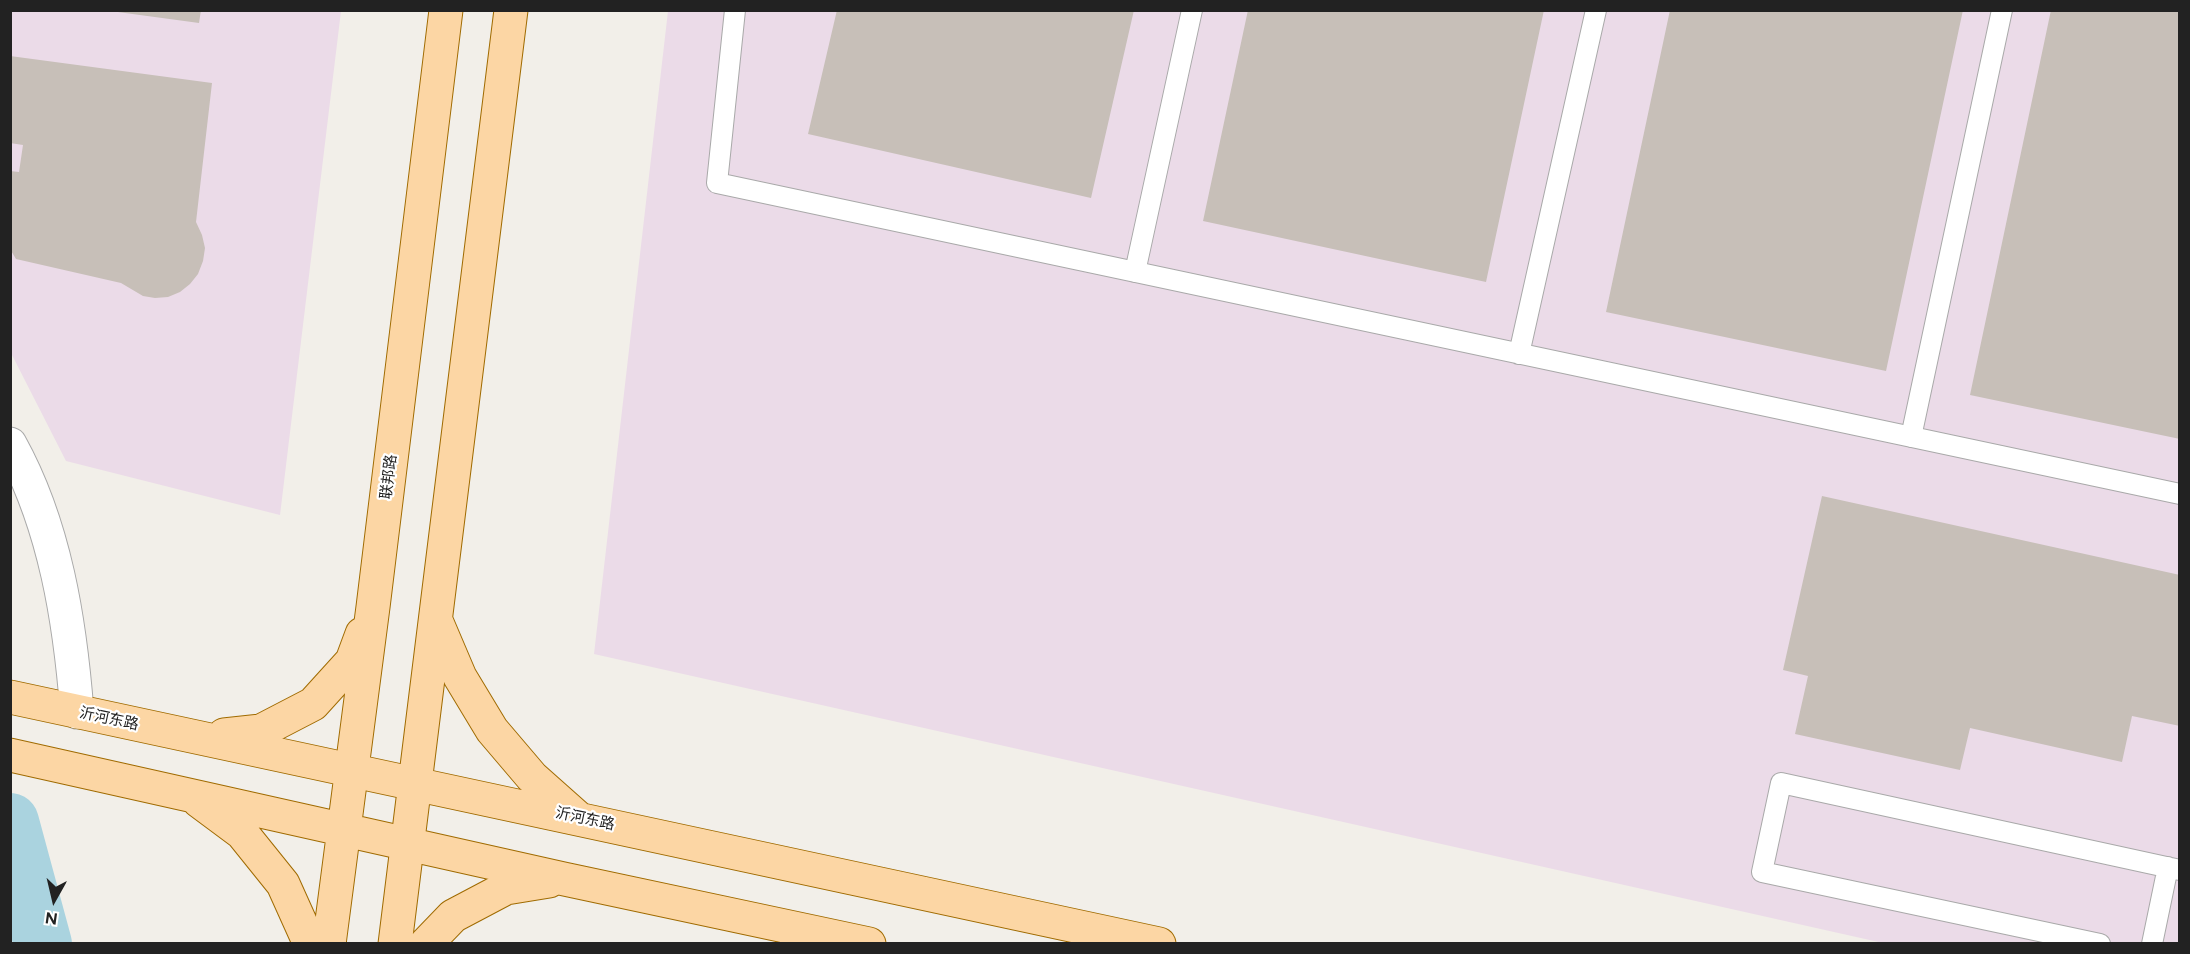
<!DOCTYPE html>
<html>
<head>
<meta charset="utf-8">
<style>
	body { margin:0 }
	#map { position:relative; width:2190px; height:954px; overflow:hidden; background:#f2efe9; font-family:Figtree,sans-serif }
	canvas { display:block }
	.frame { position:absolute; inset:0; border:12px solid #222; pointer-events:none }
	.north { position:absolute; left:24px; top:870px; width:60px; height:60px; -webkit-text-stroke:4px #fff; paint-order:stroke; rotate:188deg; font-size:16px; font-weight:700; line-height:24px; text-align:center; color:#222 }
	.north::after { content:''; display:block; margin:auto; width:21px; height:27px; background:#222; clip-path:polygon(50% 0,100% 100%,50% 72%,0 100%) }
</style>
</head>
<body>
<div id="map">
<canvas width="2190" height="954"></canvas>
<div class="frame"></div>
<div class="north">N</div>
</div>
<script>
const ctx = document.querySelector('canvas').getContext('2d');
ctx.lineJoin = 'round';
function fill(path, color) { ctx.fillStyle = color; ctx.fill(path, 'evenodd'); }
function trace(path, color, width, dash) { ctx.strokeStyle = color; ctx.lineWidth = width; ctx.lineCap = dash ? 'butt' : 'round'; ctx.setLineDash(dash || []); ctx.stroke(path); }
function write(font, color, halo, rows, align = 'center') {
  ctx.font = font + ' Figtree,"Noto Sans SC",sans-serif'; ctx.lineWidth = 4.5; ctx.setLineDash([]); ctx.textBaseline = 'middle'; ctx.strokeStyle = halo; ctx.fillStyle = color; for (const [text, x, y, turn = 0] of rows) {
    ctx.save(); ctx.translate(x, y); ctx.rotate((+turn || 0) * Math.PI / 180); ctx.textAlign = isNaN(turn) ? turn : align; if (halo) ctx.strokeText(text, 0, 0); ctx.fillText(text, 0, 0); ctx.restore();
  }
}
const industrial = new Path2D(`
	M11 11H341L280 515 66 461 11 353Z
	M668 11H2179V943H1883L594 654Z`);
const river = new Path2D(`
	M10 822 43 944`);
const building = new Path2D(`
	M103 10H201L199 23Z
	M837 10H1134L1091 198 808 134Z
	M1248 10H1544L1486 282 1203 221Z
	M1670 10H1963L1886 371 1606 312Z
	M2051 10H2180V439L1970 395Z
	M10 56 212 83 196 222 202 235 205 248 203 261 198 274 190 284 180 292 168 297 155 298 143 296 121 283 16 259 10 249V171L19 172 23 145 10 143Z
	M1822 496 2180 575V726L2132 716 2122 762 1970 728 1960 770 1795 734 1808 676 1783 670Z`);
const service = new Path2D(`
	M735 10 717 183 2180 494
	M1135 272 1192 10
	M1519 354 1596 10
	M1911 437 2002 10
	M2100 944 1762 872 1781 783 2180 870
	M2152 944 2168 867`);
const minor = new Path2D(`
	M10 444C55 525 70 621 77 712`);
const primary = new Path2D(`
	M437 623 460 677 492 730 532 777 577 817
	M10 697 1159 944
	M224 735 261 731 313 704 352 661 362 634
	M10 755 564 879 869 944
	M199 801 242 833 283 884 310 944
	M329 944 373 607 446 10
	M395 944 511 10
	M426 944 453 916 506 888 549 881`);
const streetNames = [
	["联邦路",389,477,-83],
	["沂河东路",109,719,12],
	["沂河东路",585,819,12]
];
fill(industrial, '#ebdbe8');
trace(river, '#aad3df', 58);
fill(building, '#c7bfb8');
trace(service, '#a9a9a9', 22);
trace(minor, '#a9a9a9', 35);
trace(primary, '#a06b00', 35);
trace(service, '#fff', 20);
trace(minor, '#fff', 33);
trace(primary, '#fcd6a4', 33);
write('15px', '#222', '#fff', streetNames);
</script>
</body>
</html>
